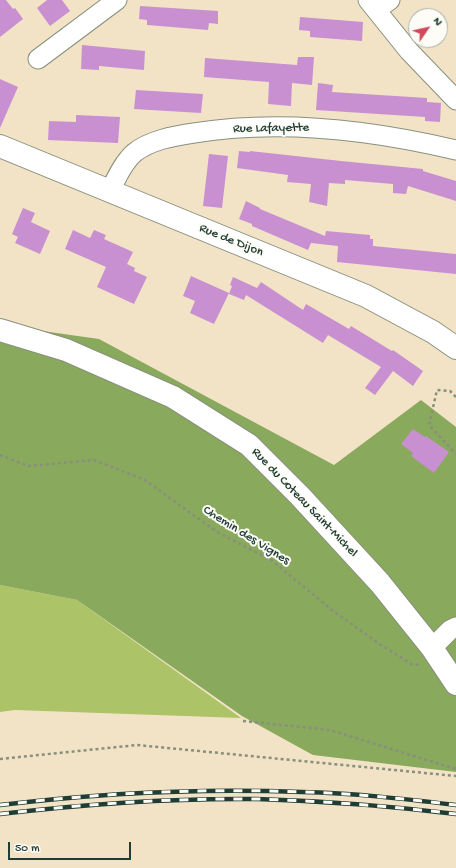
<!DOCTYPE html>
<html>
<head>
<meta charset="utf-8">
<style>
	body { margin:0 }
	#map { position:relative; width:456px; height:868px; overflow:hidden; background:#f2e3c6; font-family:"Gochi Hand",sans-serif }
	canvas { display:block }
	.north { position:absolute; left:408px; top:8px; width:40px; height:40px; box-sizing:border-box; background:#fdfcf7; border:1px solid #a4b0a9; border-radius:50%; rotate:56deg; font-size:11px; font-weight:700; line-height:16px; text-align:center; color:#1f3d34 }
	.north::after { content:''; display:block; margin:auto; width:14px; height:18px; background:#d1495b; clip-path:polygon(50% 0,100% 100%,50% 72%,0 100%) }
	.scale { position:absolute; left:8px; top:842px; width:123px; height:18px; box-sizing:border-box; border:2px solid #1f3d34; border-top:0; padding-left:5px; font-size:12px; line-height:14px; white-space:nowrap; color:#1f3d34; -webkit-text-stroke:3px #fdfcf7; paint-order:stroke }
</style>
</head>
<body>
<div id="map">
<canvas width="456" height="868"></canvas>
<div class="north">N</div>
<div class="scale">50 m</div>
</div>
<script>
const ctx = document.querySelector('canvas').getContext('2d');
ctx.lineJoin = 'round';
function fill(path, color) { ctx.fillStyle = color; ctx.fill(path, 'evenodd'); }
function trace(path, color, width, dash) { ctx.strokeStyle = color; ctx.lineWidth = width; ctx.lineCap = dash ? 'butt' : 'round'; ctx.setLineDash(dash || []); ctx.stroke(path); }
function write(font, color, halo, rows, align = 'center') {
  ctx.font = font + ' "Gochi Hand",sans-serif'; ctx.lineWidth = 4; ctx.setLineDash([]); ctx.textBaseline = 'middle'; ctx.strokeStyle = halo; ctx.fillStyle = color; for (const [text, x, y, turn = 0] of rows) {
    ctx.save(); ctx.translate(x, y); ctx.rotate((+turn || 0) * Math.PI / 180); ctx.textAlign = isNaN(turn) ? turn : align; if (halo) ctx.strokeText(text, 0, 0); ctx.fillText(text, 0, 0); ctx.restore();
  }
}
const green = new Path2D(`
	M0 585 77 600 241 718 15 710 0 712Z`);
const forest = new Path2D(`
	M0 325 99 339 334 465 421 400 456 427V772L313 755 242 716 77 600 0 585Z`);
const building = new Path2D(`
	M0 0H6L13 9 15 8 23 19 0 37Z
	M47 0H62L70 11 50 26 37 8Z
	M140 6 218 11V24L209 23 208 30 147 25V20L139 19Z
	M300 17 363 22 362 41 310 37V31L299 30Z
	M82 45 145 51 144 70 99 66V70L81 69Z
	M298 57H314L312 85 292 83 291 106 268 104 269 82 204 77 205 58 297 65Z
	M0 79 18 87 0 128Z
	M318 83 333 85 332 92 427 98V102L441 103 440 122 425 121V117L316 110Z
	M136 90 203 94 201 113 134 109Z
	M76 115 120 117 118 143 48 140 49 121 76 122Z
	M239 151 250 152V151L341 161 423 169V171L456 181V201L408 186 406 194 393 193V184L345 180V184L329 183 327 206 309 202 311 184 287 182 288 175 237 168Z
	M209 154 228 156 222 208 203 206Z
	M246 201 260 208V209L325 236 326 231 370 235V239H373V246L456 254V274L337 262 338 246 311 243 308 250 252 226V224L239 219Z
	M23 208 35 213 31 222 50 231 40 254 15 243 18 237 12 234Z
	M73 230 90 238 94 230 106 235 104 239 133 252 127 264 135 268 134 271 147 277 134 304 97 287 106 267 65 249Z
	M191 276 229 293 214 324 190 313 195 301 183 296Z
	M233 277 257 288 261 282 303 310 306 304 349 329 351 326 392 351 393 350 423 371 413 386 393 371 375 395 365 388 381 367 328 335 323 343 246 295 244 300 229 294 232 286 230 285Z
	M413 429 425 437 426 436 449 452 434 473 411 456 413 453 401 444Z`);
const path = new Path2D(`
	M456 397 450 391 437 390 429 425 456 454
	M0 455 28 466 94 460 145 480 217 532 271 560 332 610 378 643 411 664 420 665
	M243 721 330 730 456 769
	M0 759 137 745 456 776`);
const street = new Path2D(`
	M368 0 409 51 456 100
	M376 10 390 0
	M38 59 117 0
	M110 192C116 178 123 163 134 153 150 140 174 136 194 133 280 119 372 130 456 150
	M432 648 450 630 456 627`);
const secondary = new Path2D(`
	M0 146 366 296 433 332 456 348
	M0 330 66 350 173 397 249 445 300 496 380 583 432 648 456 684`);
const rail = new Path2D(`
	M0 805C100 793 201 788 302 792 354 793 405 799 456 805
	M0 814C85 804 171 798 257 799 323 801 390 806 456 814`);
const streetNames = [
	["Rue Lafayette",271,129,-1],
	["Rue de Dijon",231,241,22],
	["Rue du Coteau Saint-Michel",304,503,46],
	["Chemin des Vignes",246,536,32]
];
fill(green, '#acc368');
fill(forest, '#89a95c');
fill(building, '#c890d0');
trace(street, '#88907d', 21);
trace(secondary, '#88907d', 24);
trace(path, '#88907d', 2.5, [3, 3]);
trace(street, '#fff', 19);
trace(secondary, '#fff', 22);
trace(rail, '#1f3d34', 4.5);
trace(rail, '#fdfcf7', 3, [9]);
write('13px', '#1f3d34', '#fdfcf7', streetNames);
</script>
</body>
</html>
